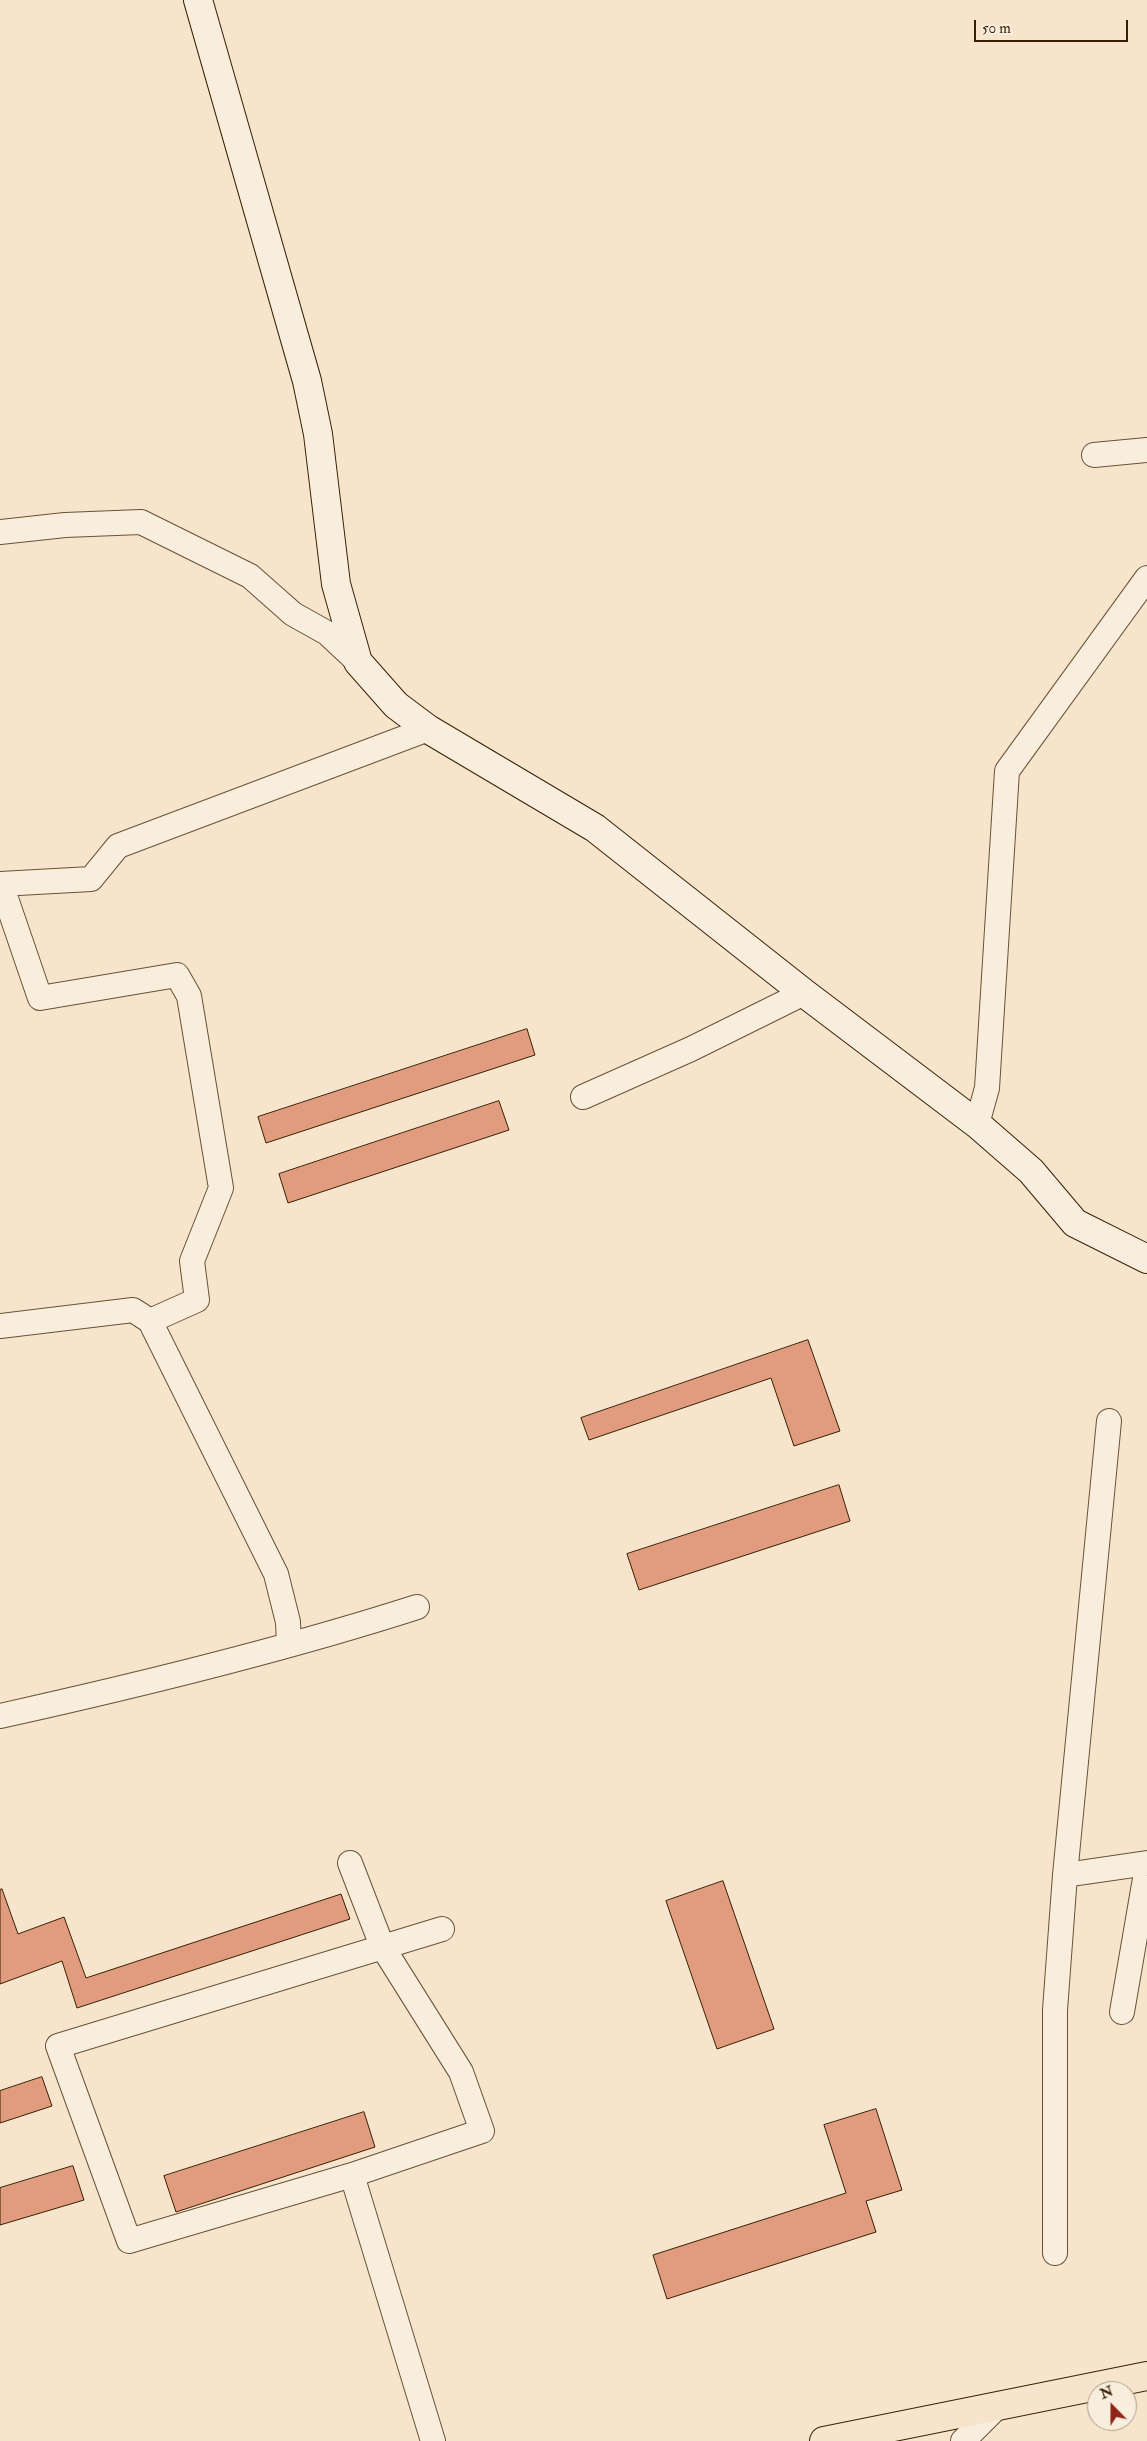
<!DOCTYPE html>
<html>
<head>
<meta charset="utf-8">
<style>
	body { margin:0 }
	#map { position:relative; width:1147px; height:2441px; overflow:hidden; background:#f6e5cc; font-family:"IM FELL Double Pica",serif }
	canvas { display:block }
	.north { position:absolute; left:1087px; top:2381px; width:50px; height:50px; box-sizing:border-box; background:#f9eede; border:1px solid #ac9c85; border-radius:50%; rotate:338deg; font-size:14px; font-weight:700; line-height:20px; text-align:center; color:#382100 }
	.north::after { content:''; display:block; margin:auto; width:18px; height:22px; background:#8f2418; clip-path:polygon(50% 0,100% 100%,50% 72%,0 100%) }
	.scale { position:absolute; left:974px; top:20px; width:154px; height:22px; box-sizing:border-box; border:2px solid #382100; border-top:0; padding-left:6px; font-size:15px; line-height:18px; white-space:nowrap; color:#382100; -webkit-text-stroke:4px #f9eede; paint-order:stroke }
</style>
</head>
<body>
<div id="map">
<canvas width="1147" height="2441"></canvas>
<div class="north">N</div>
<div class="scale">50 m</div>
</div>
<script>
const ctx = document.querySelector('canvas').getContext('2d');
ctx.lineJoin = 'round';
function fill(path, color) { ctx.fillStyle = color; ctx.fill(path, 'evenodd'); }
function trace(path, color, width, dash) { ctx.strokeStyle = color; ctx.lineWidth = width; ctx.lineCap = dash ? 'butt' : 'round'; ctx.setLineDash(dash || []); ctx.stroke(path); }
const building = new Path2D(`
	M527 1029 535 1055 266 1143 258 1117Z
	M499 1101 509 1130 288 1203 279 1174Z
	M808 1340 840 1431 794 1446 771 1378 589 1440 581 1418Z
	M839 1485 850 1521 639 1590 627 1554Z
	M723 1881 774 2029 717 2049 666 1901Z
	M2 1889 18 1934 64 1917 86 1978 341 1894 350 1919 77 2008 62 1961 0 1984V1890Z
	M42 2077 52 2106 0 2123V2091Z
	M876 2109 902 2190 866 2201 876 2232 667 2299 653 2255 846 2193 824 2125Z
	M364 2112 375 2147 176 2212 164 2176Z
	M73 2166 84 2200 0 2225V2188Z`);
const street = new Path2D(`
	M1094 455 1147 450
	M0 532 65 525 141 522 250 576 293 614 327 633 358 662
	M0 884 91 879 118 846 428 729
	M1 884 40 998 177 975 189 996 221 1188 192 1261 197 1300 150 1321
	M583 1097 691 1049 804 993
	M977 1124 987 1088 1007 771 1147 578
	M0 1326 133 1310 150 1321 276 1574 288 1622 289 1645
	M0 1716C140 1685 280 1651 417 1607
	M350 1863 382 1946 461 2072 482 2131 352 2175 129 2241 58 2046 442 1929
	M1065 1875 1147 1863
	M1122 2012 1147 1867
	M352 2175 433 2441
	M1055 2253V2010L1065 1875 1109 1421
	M963 2441 998 2406`);
const secondary = new Path2D(`
	M198 0 307 381 318 434 336 584 358 662 396 705 428 729 595 828 804 993 977 1124 1031 1171 1075 1223 1147 1259`);
const primary = new Path2D(`
	M824 2441 1147 2376`);
fill(building, '#e19b7f');
trace(building, '#382100', 1);
trace(street, '#685233', 26);
trace(secondary, '#382100', 30);
trace(primary, '#382100', 30);
trace(street, '#f9eede', 24);
trace(secondary, '#f9eede', 28);
trace(primary, '#f6e5cc', 28);
</script>
</body>
</html>
